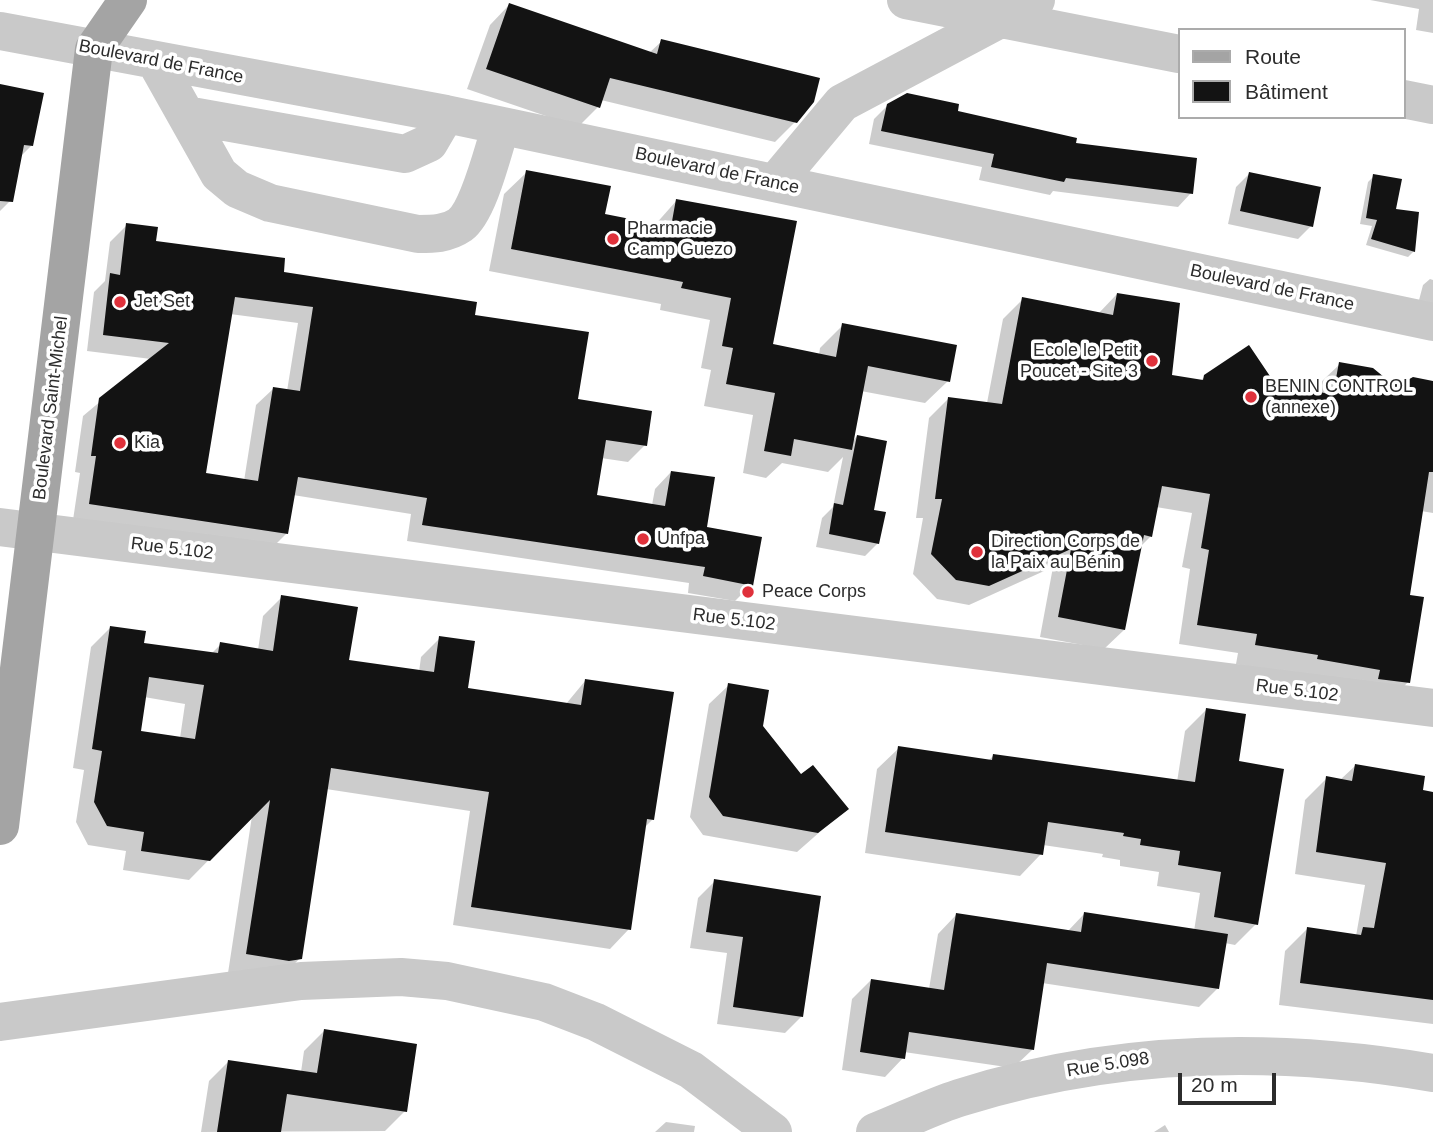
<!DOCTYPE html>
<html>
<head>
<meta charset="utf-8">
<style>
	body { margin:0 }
	#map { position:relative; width:1433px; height:1132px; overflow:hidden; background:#fff; font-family:Arial,sans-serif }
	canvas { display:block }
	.legend { position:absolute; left:1178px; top:28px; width:228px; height:91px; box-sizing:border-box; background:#fff; border:2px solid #ababab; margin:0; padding:9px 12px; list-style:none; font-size:21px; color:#2c2c2c }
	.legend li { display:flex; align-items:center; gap:14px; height:35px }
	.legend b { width:35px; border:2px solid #ababab }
	.scale { position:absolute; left:1178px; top:1073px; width:98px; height:32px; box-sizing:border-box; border:4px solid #2c2c2c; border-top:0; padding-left:9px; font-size:21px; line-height:24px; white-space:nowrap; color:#2c2c2c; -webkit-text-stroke:5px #fff; paint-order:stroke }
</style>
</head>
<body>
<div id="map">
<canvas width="1433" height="1132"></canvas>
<ul class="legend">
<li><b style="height:9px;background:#a4a4a4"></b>Route</li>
<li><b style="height:19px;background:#131313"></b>Bâtiment</li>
</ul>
<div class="scale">20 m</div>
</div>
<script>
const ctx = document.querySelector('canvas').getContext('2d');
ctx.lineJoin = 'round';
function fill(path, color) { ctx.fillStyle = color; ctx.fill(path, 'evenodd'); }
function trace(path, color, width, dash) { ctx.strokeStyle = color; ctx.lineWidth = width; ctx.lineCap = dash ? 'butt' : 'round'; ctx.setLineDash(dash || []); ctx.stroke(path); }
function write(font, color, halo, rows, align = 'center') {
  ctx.font = font + ' Arial,sans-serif'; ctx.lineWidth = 7; ctx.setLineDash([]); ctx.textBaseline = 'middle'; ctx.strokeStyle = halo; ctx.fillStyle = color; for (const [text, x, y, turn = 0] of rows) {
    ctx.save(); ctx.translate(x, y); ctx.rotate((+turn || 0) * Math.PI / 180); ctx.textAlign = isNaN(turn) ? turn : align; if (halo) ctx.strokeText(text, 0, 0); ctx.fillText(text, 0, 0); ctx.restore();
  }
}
const shadow = new Path2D(`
	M1370 0H1433V33L1416 30 1419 9Z
	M509 5 649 53 662 41 795 122 775 142 601 100 598 107 578 127 467 89 490 25Z
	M0 86 32 145 20 157 12 199 0 211Z
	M888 105 956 112 1074 144 1191 193 1178 207 1053 191 1050 195 979 180 982 167 869 144 874 119Z
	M527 172 602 216 654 226 677 200 771 346 819 355 820 348 843 325 948 381 925 403 861 391 852 442 857 436 878 543 865 556 816 547 822 518 833 507 843 457 828 472 782 463 766 478 743 473 753 415 704 406 711 370 701 368 710 320 660 310 661 304 489 271 504 194Z
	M1249 174 1311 226 1298 239 1228 224 1236 187Z
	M1374 176 1414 251 1408 257 1366 245 1372 226 1360 224 1368 182Z
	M127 225 154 243 473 317 576 401 645 445 628 462 601 458 595 496 652 505 655 489 671 472 705 528 751 585 735 601 688 593 689 583 407 541 411 514 293 495 287 533 270 550 73 520 80 473 75 472 83 416 151 359 87 351 94 292 105 281 110 242ZM230 314 298 323 287 391 273 389 256 405 244 481 204 475Z
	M1430 279 1433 280V308L1418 304 1423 285Z
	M1117 294 1170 376 1200 381 1206 376 1280 393H1319L1320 383 1340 364 1389 383H1433V513L1421 511 1408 596V682L1389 702 1236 664 1238 653 1179 644 1190 569 1182 567 1192 513 1156 507 1151 536 1140 547 1124 630 1104 649 1040 637 1053 567 969 605 937 599 913 574 923 518H916L929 418 949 398 987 403 1003 319 1023 299 1098 314Z
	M282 597 347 661 419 672 421 657 440 638 466 690 566 704 585 681 653 819 644 828 629 929 610 949 453 925 470 811 326 789 300 958 281 978 228 973 252 816 189 880 123 870 126 851 88 845 76 822 84 770 73 768 91 647 110 628 143 644 211 654 221 644 258 650 263 616ZM144 697 185 704 180 738 139 732Z
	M729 685 800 776 846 809 797 852 703 835 690 817 709 704Z
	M1206 710 1237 763 1256 924 1235 945 1225 943 1218 988 1199 1007 1042 983 1032 1050 1013 1068 904 1052 903 1058 885 1077 842 1070 852 999 871 980 929 989 938 934 956 915 1067 932 1084 914 1194 931 1200 893 1157 886 1159 872 1120 866V860L1102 857 1103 854 1043 845 1041 854 1020 876 865 853 877 769 899 748 988 761 993 756 1177 782 1185 731Z
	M1355 766 1433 794V1024L1279 1005 1285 951 1307 929 1356 936 1365 885 1295 874 1305 800 1327 778 1340 780Z
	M715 881 801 1017 785 1033 717 1024 727 953 690 948 698 898Z
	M324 1031 405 1111 385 1131 201 1132 209 1081 229 1061 301 1072 304 1051Z
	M666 1122 695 1126 694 1132H655Z
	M1165 1125 1169 1132H1154Z`);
const building = new Path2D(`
	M509 3 657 54 661 39 820 78 814 102 797 123 610 78 600 108 486 69Z
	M0 84 44 93 33 146 24 145 13 202 0 201Z
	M907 93 959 104 958 111 1077 138 1076 143 1197 158 1193 194 1066 178 1064 182 991 167 994 154 881 131 887 104Z
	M526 170 611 186 605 214 671 227 676 199 797 221 773 344 836 357 842 323 957 345 950 382 868 366 852 450 794 439 791 456 764 451 775 393 726 384 733 348 722 346 731 298 681 288 683 282 511 249Z
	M1249 172 1321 187 1313 227 1240 211Z
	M1373 174 1402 179 1396 209 1419 212 1415 252 1371 239 1377 220 1366 218Z
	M126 223 158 227 156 241 285 258 284 272 477 302 475 315 589 332 578 399 652 411 647 446 606 440 597 495 665 506 671 471 715 477 707 527 762 537 753 586 703 576 705 567 422 525 427 498 298 477 288 534 89 504 96 456H91L99 398 169 343 103 335 110 273 120 275ZM235 297 313 307 300 391 273 387 258 481 206 473Z
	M1117 293 1180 303 1172 375 1203 380 1204 375 1249 345 1280 391 1289 385 1333 395 1339 362 1373 368 1390 382H1404L1413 377 1433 381V472H1429L1410 595 1424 597 1410 683 1378 679 1380 670 1317 659 1318 655 1255 645 1257 634 1197 625 1209 550 1201 548 1210 494 1162 486 1152 537 1144 535 1125 630 1058 617 1071 549 989 586 956 580 931 554 942 499H935L948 397 1002 404 1022 297 1113 315Z
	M857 435 887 441 874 510 886 512 879 544 829 534 834 503 843 505Z
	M281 595 358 607 349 660 434 672 439 636 475 641 468 688 581 705 585 679 674 692 654 820 647 819 631 930 471 907 489 792 331 768 302 959 289 961 246 954 270 800 210 861 141 851 144 832 107 826 94 802 102 751 92 749 110 626 146 631 144 643 218 653 220 642 273 651ZM149 677 204 685 195 739 141 731Z
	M728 683 769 690 763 726 801 774 813 765 849 809 818 833 723 816 709 797Z
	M1206 708 1246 714 1239 761 1284 769 1258 925 1214 917 1221 872 1178 865 1180 851 1140 845 1141 839 1123 836 1124 833 1048 822 1043 855 885 832 898 746 992 760 993 754 1195 782Z
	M1355 764 1425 776 1423 790 1433 792V1000L1300 983 1307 927 1361 935 1363 927 1374 928 1386 863 1316 852 1326 776 1352 781Z
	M714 879 821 896 803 1017 733 1007 743 937 706 932Z
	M1084 912 1228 934 1219 989 1047 963 1034 1050 909 1032 905 1059 860 1052 871 979 944 990 956 913 1081 932Z
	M324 1029 417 1044 407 1112 287 1094 281 1132H217L228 1060 317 1073Z`);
const minor = new Path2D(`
	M906 0 1179 54
	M0 31 446 114 1433 322
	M156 62 219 174 237 189 270 203 418 234C433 234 447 234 460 225 479 211 493 150 501 126
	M1403 99 1433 105
	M186 115 405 154 429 143 446 114
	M775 183 842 103 1036 0
	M0 527 1433 708
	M0 1022 301 981 401 977 447 981 544 1002 596 1022 691 1070 773 1132
	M875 1132C903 1121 931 1107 959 1098 1114 1049 1274 1046 1433 1073`);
const major = new Path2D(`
	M0 826 94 49 128 0`);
const markers = [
	[613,239,7,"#df313b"],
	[120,302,7,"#df313b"],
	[1152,361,7,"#df313b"],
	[1251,397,7,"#df313b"],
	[120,443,7,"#df313b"],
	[643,539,7,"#df313b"],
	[977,552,7,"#df313b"],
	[748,592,7,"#df313b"]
];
const streetNames = [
	["Boulevard de France",161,62,11],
	["Boulevard de France",717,171,12],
	["Boulevard de France",1272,288,12],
	["Boulevard Saint-Michel",51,408,-83],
	["Rue 5.102",172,549,7],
	["Rue 5.102",734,620,7],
	["Rue 5.102",1297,691,7],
	["Rue 5.098",1108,1065,-9]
];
const poiNames = [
	["Pharmacie",627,229],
	["Camp Guezo",627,250],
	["Jet Set",134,302],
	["Ecole le Petit",1138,351,"right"],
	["Poucet - Site 3",1138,372,"right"],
	["BENIN CONTROL",1265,387],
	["(annexe)",1265,408],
	["Kia",134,443],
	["Unfpa",657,539],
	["Direction Corps de",991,542],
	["la Paix au Bénin",991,563],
	["Peace Corps",762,592]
];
fill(shadow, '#0003');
fill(building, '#131313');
trace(minor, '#c9c9c9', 38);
trace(major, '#a4a4a4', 38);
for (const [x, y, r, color] of markers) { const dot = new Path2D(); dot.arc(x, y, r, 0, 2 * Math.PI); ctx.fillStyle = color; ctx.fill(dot); trace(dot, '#fff', 2.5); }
write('18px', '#2c2c2c', '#fff', streetNames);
write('18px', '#2c2c2c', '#fff', poiNames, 'left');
</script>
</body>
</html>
